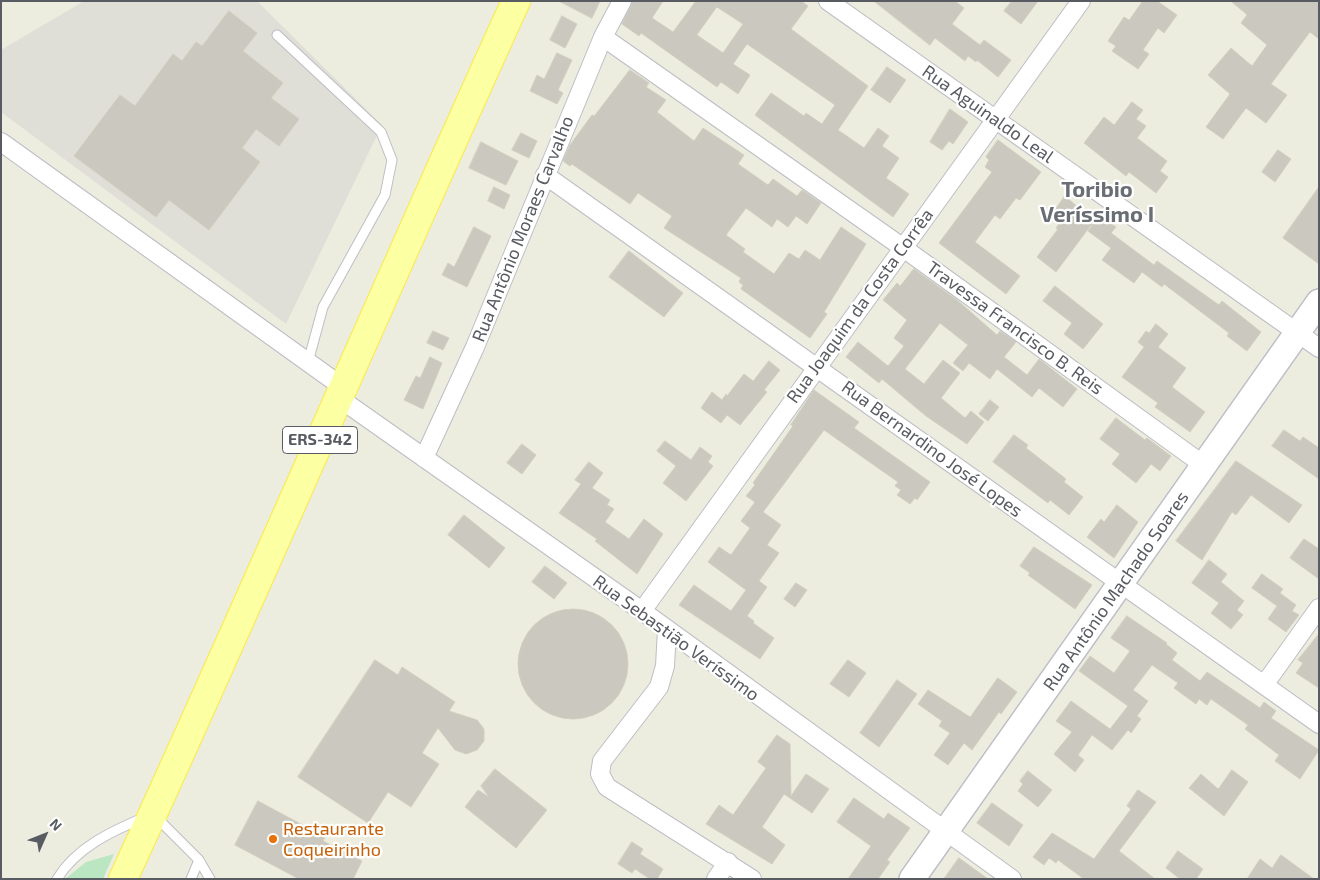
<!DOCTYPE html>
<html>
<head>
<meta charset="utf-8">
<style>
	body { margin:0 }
	#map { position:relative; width:1320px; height:880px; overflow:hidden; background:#ededdf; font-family:"Exo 2",sans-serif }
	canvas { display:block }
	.frame { position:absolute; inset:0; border:2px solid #585b62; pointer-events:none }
	.north { position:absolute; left:20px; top:810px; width:50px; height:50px; -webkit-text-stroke:4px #fff; paint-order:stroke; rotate:46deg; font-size:14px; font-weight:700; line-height:20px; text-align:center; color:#585b62 }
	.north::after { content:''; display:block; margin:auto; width:18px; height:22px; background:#585b62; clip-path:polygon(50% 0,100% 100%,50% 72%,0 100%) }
</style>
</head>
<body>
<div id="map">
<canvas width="1320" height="880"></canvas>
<div class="frame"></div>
<div class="north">N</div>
</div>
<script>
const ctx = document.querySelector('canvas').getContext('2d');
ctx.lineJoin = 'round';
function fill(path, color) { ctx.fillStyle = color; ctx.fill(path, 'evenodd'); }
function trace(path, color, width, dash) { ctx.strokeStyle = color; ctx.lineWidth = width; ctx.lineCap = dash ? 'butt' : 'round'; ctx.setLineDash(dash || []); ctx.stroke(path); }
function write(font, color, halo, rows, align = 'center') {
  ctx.font = font + ' "Exo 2",sans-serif'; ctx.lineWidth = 4.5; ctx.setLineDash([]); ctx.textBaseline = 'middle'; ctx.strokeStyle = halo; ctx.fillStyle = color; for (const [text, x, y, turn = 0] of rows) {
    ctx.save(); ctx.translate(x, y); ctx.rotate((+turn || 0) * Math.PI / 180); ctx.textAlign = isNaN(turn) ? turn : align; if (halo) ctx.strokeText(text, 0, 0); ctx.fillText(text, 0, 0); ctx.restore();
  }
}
const industrial = new Path2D(`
	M84 1H257L382 125 286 324 1 112V50Z`);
const green = new Path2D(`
	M114 854 103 879H65L86 862Z`);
const building = new Path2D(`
	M559 1H600L592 18Z
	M633 1H663L652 18 673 32 696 1H801L808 6 791 29 868 86 838 130 864 148 878 128 889 136 882 146 899 158 886 178 909 194 893 217 755 115 771 93 804 116 806 113 822 124 835 105 747 44 733 64 750 75 738 94 721 82 717 87 641 33 639 36 622 24ZM717 7 743 24 723 53 697 35Z
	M874 1H955L964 8 952 24 980 45 984 40 1011 60 998 77 977 60 976 62 968 56 965 61 935 38 930 45Z
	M1012 1H1038L1021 24 1004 11Z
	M1143 1H1157L1177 15 1164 33 1158 28 1143 50 1149 54 1138 69 1112 51 1116 46 1108 41 1124 17 1129 20Z
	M1231 1H1319V39L1310 32 1271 84 1287 95 1266 123 1246 108 1223 139 1206 127 1230 94 1208 75 1231 48 1252 66 1267 45 1241 23 1247 15Z
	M229 11 257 33 243 51 283 83 271 98 299 119 279 146 256 129 242 148 260 162 209 230 169 200 156 217 74 156 120 95 135 106 173 54 182 61 196 42 202 46Z
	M562 16 577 24 565 48 550 40Z
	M557 53 572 60 558 90 563 93 557 104 530 91 537 75 544 79Z
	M887 67 906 80 890 103 871 90Z
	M630 70 649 83 646 87 666 100 657 112 694 141 703 128 744 155 738 164 768 185 773 179 797 196 802 190 821 203 807 224 796 216 788 227 777 219 772 227 746 208 726 235 745 249 743 252 774 274 789 253 799 259 805 250 820 260 841 227 866 244 824 312 827 314 810 338 741 289 743 285 739 282 741 278 664 228 672 216 638 193 630 204 572 164 570 166 563 161 570 145 592 115 594 116Z
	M1132 102 1143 110 1136 119 1146 126 1137 138 1167 161 1160 171 1168 177 1156 193 1129 172 1126 176 1084 143 1104 117 1114 125Z
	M950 109 968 122 953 144 949 141 942 150 930 142Z
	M521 133 537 141 529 158 512 150Z
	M998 140 1041 172 1020 200 1016 198 1000 219 995 215 975 242 1020 276 1006 294 939 243 992 172 985 167 989 160 986 157Z
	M481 142 518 161 506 185 469 168Z
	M1278 150 1291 159 1275 182 1262 172Z
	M494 187 510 195 504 209 488 201Z
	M1319 187V264L1283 238Z
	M1065 196 1094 221 1056 272 1037 257 1058 229 1056 228 1061 221 1055 217 1058 212 1055 210Z
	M1100 215 1116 227 1111 233 1154 265 1157 261 1219 305 1222 301 1261 332 1247 351 1227 336 1229 333 1164 284 1162 287 1142 272 1134 283 1102 260 1111 248 1088 231Z
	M474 227 491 236 467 287 442 275 448 263 454 267Z
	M629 251 683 293 664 317 609 277Z
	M914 269 957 300 997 335 1000 331 1016 342 1004 357 1027 375 1039 359 1077 389 1063 407 1039 388 1032 397 997 369 990 379 969 363 963 371 953 363 968 345 940 323 905 369 924 384 943 360 960 373 941 398 965 418 971 411 984 422 967 444 926 416 882 379 879 383 846 357 858 342 888 366 904 346 894 338 907 320 883 300 897 283 900 286Z
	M1055 286 1103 324 1083 349 1064 334 1072 323 1043 301Z
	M1156 324 1168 334 1158 347 1186 368 1172 387 1205 412 1190 432 1155 407 1158 403 1122 377 1144 347 1138 342 1146 331 1149 333Z
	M433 331 449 338 443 350 427 343Z
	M430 357 442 363 423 409 404 400 416 376 420 378Z
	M769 361 780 370 764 390 767 392 740 425 727 415 721 423 701 408 712 392 722 400 726 394 727 396 744 374 753 381Z
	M814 390 859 422 854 428 930 482 917 500 915 498 910 504 897 495 901 490 895 486 898 482 824 430 763 512 781 525 767 545 779 553 759 581 767 587 747 616 754 621 753 623 774 638 760 659 679 605 694 585 731 611 746 590 708 562 719 547 731 555 750 528 741 521 755 502 746 496 755 485 753 483 793 426 791 425Z
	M990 400 999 407 988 421 979 414Z
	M1116 418 1145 440 1147 438 1171 456 1160 471 1151 464 1136 483 1112 464 1120 454 1100 439Z
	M1284 430 1300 441 1303 437 1319 448V479L1272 446Z
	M1014 435 1028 445 1026 448 1066 479 1064 482 1083 497 1069 515 1050 500 1048 503 993 462Z
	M665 441 691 460 700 447 712 456 708 462 713 466 686 501 663 483 676 466 657 451Z
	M522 444 536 455 522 474 507 463Z
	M1236 461 1302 505 1289 523 1251 495 1236 515 1232 512 1202 560 1176 541Z
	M589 462 603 473 592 488 610 500 607 505 614 509 605 522 629 539 644 519 663 534 637 574 595 541 597 539 559 513 581 484 575 480Z
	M1117 505 1138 522 1114 558 1087 537 1101 519 1104 522Z
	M464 515 505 548 489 568 448 535Z
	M1304 539 1319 549V579L1290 558Z
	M1034 547 1092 585 1075 609 1028 575 1030 573 1020 566Z
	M1209 560 1227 574 1221 582 1244 601 1237 610 1243 615 1231 629 1211 613 1219 603 1192 583Z
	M545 566 567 583 554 599 532 582Z
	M1262 574 1283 589 1280 593 1296 605 1292 611 1299 615 1286 632 1268 619 1277 606 1252 588Z
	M796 583 807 590 795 607 784 599Z
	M518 664a55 55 0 1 1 110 0a55 55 0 1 1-110 0Z
	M1127 616 1167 643 1166 644 1177 653 1172 660 1200 681 1207 672 1260 708 1264 702 1276 711 1271 718 1319 750 1300 779 1275 761 1279 755 1245 729 1248 725 1211 699 1207 705 1199 699 1196 704 1174 688 1178 683 1152 665 1133 690 1148 701 1137 716 1141 719 1131 733 1128 730 1112 750 1092 735 1078 755 1084 760 1075 772 1054 754 1072 732 1056 721 1071 701 1110 729 1128 706 1079 671 1090 656 1114 673 1130 651 1111 638Z
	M1319 634V688L1296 673 1303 663 1298 660Z
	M375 660 398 675 402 667 455 702 449 711 477 720 484 729V741L477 750 466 754 455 750 438 728 422 753 439 764 411 807 388 792 368 823 298 777Z
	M848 660 866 673 849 697 830 684Z
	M998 678 1017 692 1001 714 999 712 972 750 964 743 948 765 934 755 950 733 939 726 942 721 918 704 928 690 970 717Z
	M897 680 917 694 879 747 860 733Z
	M777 735 790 744 791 796 806 774 829 789 812 813 784 794 762 827 785 845 772 864 706 824 719 805 733 815 766 768 758 762Z
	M495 769 547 810 516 848 465 807 478 790 489 797 481 786Z
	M1232 770 1248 782 1224 816 1189 788 1201 774 1218 789Z
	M1028 771 1052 790 1038 807 1018 791 1023 784 1020 781Z
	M1138 790 1156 802 1119 851 1155 879H1084L1058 860 1056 863 1049 858 1044 865 1033 857 1052 833 1094 859 1131 809 1127 806Z
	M854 798 884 819 888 813 910 828 887 860 890 862 878 879H848L871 846 837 822Z
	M258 801 325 837 323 841 362 861 353 879H299L235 845Z
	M992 803 1023 825 1009 846 977 823Z
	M632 842 643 849 640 854 663 869 657 879H650L635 869 632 873 618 864Z
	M1178 851 1203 869 1196 879H1180L1166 868Z
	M1281 855 1314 879H1247L1260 859 1272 868Z
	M959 858 988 879H944Z`);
const lane = new Path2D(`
	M277 35 381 132 392 160 385 195 323 307 308 362
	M156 817 199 860 210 879
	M57 879C76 848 110 832 143 818
	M191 879 199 860`);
const street = new Path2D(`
	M828 1 1319 348
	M603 37 902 247 1205 466
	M1 142 344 388
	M545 175 1319 724
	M339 398 642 611 1012 879
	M424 458 475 347 603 37 622 1
	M642 611 1081 1
	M667 629 665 666 659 687 602 761 600 774 607 787 752 879
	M1264 685 1319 608
	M716 879 728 862`);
const secondary = new Path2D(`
	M912 879 1319 302`);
const primary = new Path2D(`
	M123 879C257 588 383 293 516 1`);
const markers = [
	[273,839,5,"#e8710a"]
];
const shields = [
	[320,440,75]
];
const shieldNames = [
	["ERS-342",320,440]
];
const streetNames = [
	["Rua Aguinaldo Leal",988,114,35],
	["Rua Antônio Moraes Carvalho",523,229,-68],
	["Rua Joaquim da Costa Corrêa",860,306,-54],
	["Travessa Francisco B. Reis",1015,328,36],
	["Rua Bernardino José Lopes",932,449,36],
	["Rua Antônio Machado Soares",1116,591,-55],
	["Rua Sebastião Veríssimo",676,638,36]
];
const foodNames = [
	["Restaurante",283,829],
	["Coqueirinho",283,850]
];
const districtNames = [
	["Toribio",1097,190],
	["Veríssimo I",1097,215]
];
fill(industrial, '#e0dfd7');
fill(green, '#bae7c2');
fill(building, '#cac8bf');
trace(building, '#d2cfbe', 1);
trace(lane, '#bdbec5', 11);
trace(street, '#bdbec5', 20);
trace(secondary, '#bdbec7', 28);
trace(primary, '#faea4b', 30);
trace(lane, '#fff', 9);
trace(street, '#fff', 18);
trace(secondary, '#fff', 25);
trace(primary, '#fcffa2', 28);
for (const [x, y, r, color] of markers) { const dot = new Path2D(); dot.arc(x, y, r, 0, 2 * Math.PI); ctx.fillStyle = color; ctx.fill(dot); trace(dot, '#fff', 2); }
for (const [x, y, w] of shields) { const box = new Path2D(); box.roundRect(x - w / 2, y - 13.5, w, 27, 4); ctx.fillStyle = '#fff'; ctx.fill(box); trace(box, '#585b62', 1); }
write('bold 16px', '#585b62', null, shieldNames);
write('18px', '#585b62', '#fff', streetNames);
write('18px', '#c56008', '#fff', foodNames, 'left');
write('bold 22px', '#696d74', '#fff', districtNames);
</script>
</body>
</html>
